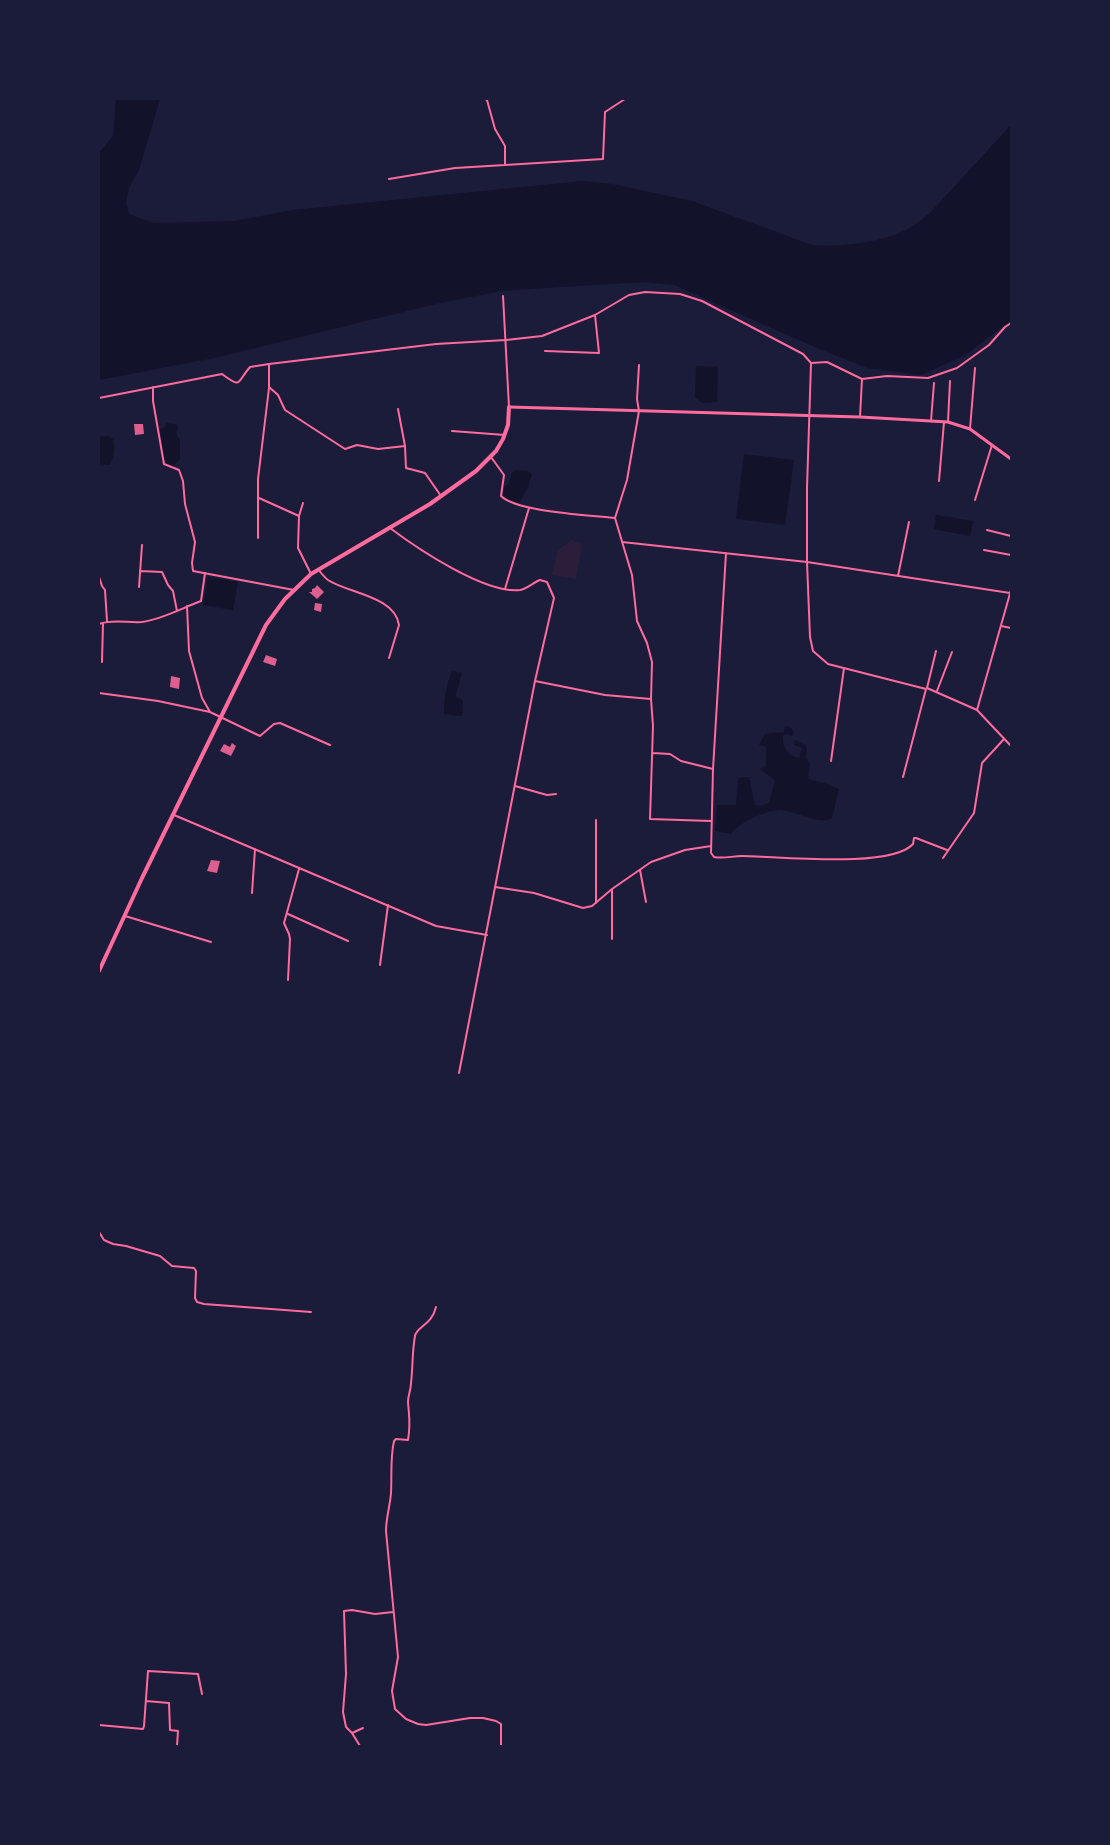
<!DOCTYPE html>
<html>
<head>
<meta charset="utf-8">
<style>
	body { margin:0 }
	#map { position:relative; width:1110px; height:1845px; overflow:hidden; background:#1b1b3a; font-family:"IBM Plex Serif",serif }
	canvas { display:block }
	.frame { position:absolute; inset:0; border:100px solid #1b1b3a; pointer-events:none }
</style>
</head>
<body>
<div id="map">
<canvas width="1110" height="1845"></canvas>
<div class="frame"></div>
</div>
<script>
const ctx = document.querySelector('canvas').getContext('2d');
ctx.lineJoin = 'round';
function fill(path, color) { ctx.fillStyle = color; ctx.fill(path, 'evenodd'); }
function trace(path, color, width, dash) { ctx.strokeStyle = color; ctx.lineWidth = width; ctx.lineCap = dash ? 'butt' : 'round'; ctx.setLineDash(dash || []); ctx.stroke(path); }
const green = new Path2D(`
	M571 540 582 545 576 579 552 575 557 551Z`);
const water = new Path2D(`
	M116 99H160L139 170 129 188 126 203 129 214 153 223 235 221 293 210 583 181 612 184 692 201 812 245C837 248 884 242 906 230 915 226 922 219 930 213L1011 125V320L967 354 921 375 867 368 817 348 674 285 645 282 545 288 501 291 440 303 214 358 99 380V153L113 136Z
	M696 366 718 367 717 402 702 403 695 397Z
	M166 422 177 425 178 428 176 434 180 440V459L173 466 164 462 160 429 165 427Z
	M101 436H108L113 439C116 449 113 456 110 465L99 464V438Z
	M744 454 794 460 785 525 736 519Z
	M516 470 528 471 532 474 528 488 519 503 506 499 503 493 505 486 508 485 512 473Z
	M936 515 973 521 970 536 934 529Z
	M208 577 238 582 233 610 203 605Z
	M452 671 462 673 455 697 463 700 462 716 444 714C444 698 446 686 452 671Z
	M785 726 791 728 794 732 792 736 787 734 783 736C782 746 787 756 799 758L802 748 794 745 795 740 806 745 807 752 805 757 810 763 808 779 827 784 839 789 832 818C820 826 796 811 781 810 769 809 737 823 731 834L715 831 717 805H736L738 778 749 777 755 805 760 806 769 803 775 780 760 769 766 767V747L759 745 765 734 784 732Z`);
const building = new Path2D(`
	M134 424H143L144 434 135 435Z
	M317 585 324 592 317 599 309 592H312V589L315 588Z
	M315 603 322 604 321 612 314 610Z
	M266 655 277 659 275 666 263 662Z
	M171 676 180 678 179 689 170 687Z
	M232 743 236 746 231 756 220 751 224 744 230 747Z
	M211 860 220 861 217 873 207 871Z`);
const minor = new Path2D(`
	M505 165 603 159 605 112 625 99
	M389 179 455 168 505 165V146L495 129 487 100 485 99
	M503 296 509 407
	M545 351 599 353 595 315
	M811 363 807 488V562L810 637 813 651 828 664 926 689 927 688 977 710 1011 746
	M269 364V387L278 395 285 410 345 449 357 445 378 449 405 446 406 468 425 473 441 496
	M639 365 637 399 639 411 627 480 615 518 632 575 637 621 647 643 652 662 651 699 653 726 650 819 711 821
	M153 387V401L164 464 179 470 183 481 185 504 195 542 192 563 193 571 294 590
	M99 398 222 374C242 389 236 383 250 367L269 364 436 344 506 340 542 336 595 315 629 295 645 292 680 294 702 301 803 354 811 363 827 362 862 379 887 376 928 378 957 368 989 345 1005 327 1011 323
	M398 409 405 446
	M860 417 862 379
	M931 421 934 383
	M948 422 950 381
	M970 429 975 368
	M452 431 505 435
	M491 457 504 475 501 496C517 512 590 515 615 518
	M939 481 944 422
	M99 482V493
	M259 498 299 516
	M975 500 992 445
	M303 503 299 516 298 548 311 574
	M390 528C418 549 485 594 520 590 527 589 534 582 540 580L547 582 554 598 535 681 459 1073
	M987 530 1011 536
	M258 538V479L269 388
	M622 542 807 562 1010 593
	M984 550 1011 555
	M726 553 713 769 711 853 714 857C724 859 732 856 742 856 776 856 891 869 913 844L914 838H916L947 850
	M318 569C321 573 324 577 328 580 347 593 395 596 399 625L389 658
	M140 571 162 572 168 585 173 591 177 611
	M898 576 909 522
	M99 577 102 586 105 590 107 621
	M139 587 142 545
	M505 589 529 508
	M187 606 189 651 202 698 210 712 260 736 274 724 280 723 330 745
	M99 624C113 619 127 623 142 622 163 619 182 608 201 601L205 573
	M1001 626 1011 628
	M102 662 103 623
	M535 681 605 695 651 699
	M927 688 936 651
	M937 691 952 652
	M99 693 158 701 210 712
	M977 710 1011 590
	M653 753 670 754 681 761 713 769
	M831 761 844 668
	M903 777 926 689
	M515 786 547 795 556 794
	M174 815 436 926 487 935
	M596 820V903
	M943 858 974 813 982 763 1004 739
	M640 870 646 902
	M495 887 534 893 583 908 592 906 612 889 651 862 685 850 711 846
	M612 889V939
	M252 893 255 849
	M288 914 348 941
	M125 916 211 942
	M380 965 388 905
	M288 980 290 939 289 934 284 923 299 869
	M99 1232 104 1240 113 1244 126 1246 160 1256 172 1266 194 1268 196 1271 195 1298 197 1302 204 1304 311 1312
	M436 1307C432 1325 416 1327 415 1336 412 1352 413 1367 411 1383 411 1390 408 1395 408 1402 409 1417 411 1423 408 1440L396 1439 394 1441C390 1459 392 1475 391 1493 390 1506 386 1518 386 1531L398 1657 392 1691 395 1709 406 1719 418 1724 426 1725 470 1718H483L496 1721 501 1724V1746
	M146 1701 169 1703 170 1730 178 1731 177 1746
	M99 1725 143 1729 144 1726 148 1671 198 1674 202 1694
	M352 1733 346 1727 343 1712 346 1674 344 1611 352 1610 375 1614 393 1612
	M360 1746 352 1733 363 1728`);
const secondary = new Path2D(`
	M509 407 860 417 948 422 970 429 1011 459`);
const primary = new Path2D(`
	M99 971 142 878 266 625 285 599 311 574 430 504 476 471 496 451 503 439 508 425 509 407`);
fill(green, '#2a1e3b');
fill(water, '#12122b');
fill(building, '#dd5f8e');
trace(minor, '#ff6b9d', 2);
trace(secondary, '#ff6b9d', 3);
trace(primary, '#ff6b9d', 4);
</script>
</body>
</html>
